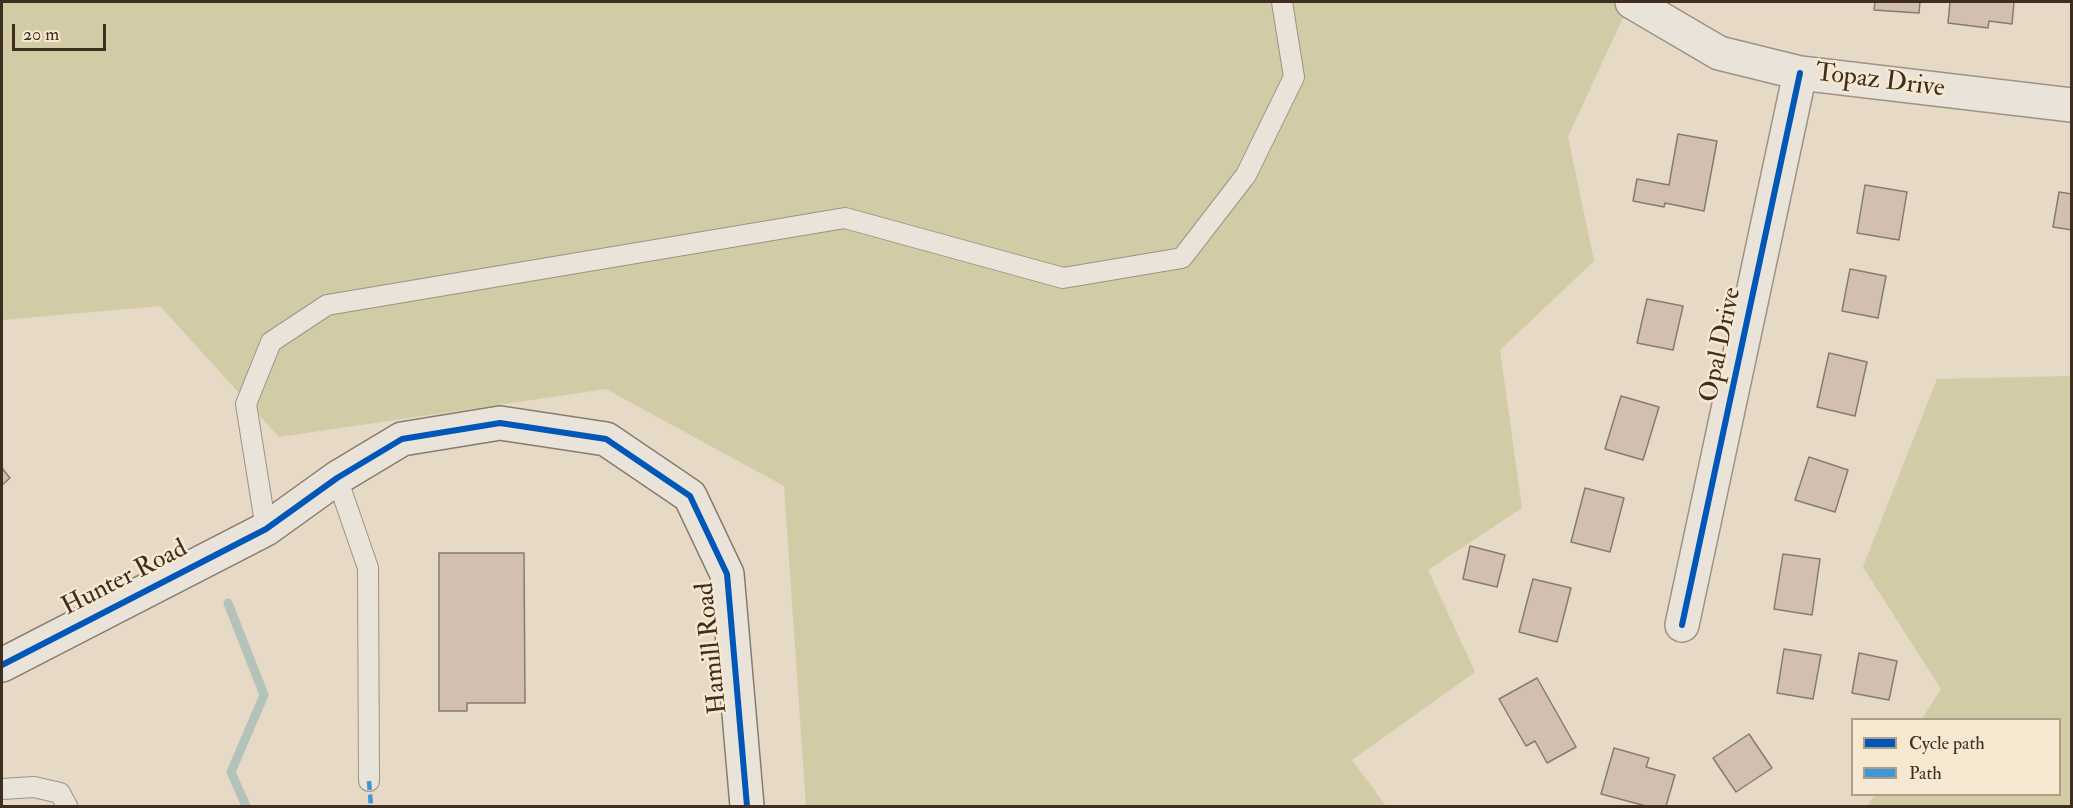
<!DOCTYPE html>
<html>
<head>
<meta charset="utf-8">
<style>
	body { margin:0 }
	#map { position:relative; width:2073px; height:808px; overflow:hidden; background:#e6d9c5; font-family:"IM FELL Double Pica",serif }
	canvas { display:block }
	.frame { position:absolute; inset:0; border:3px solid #3f2e20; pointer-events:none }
	.legend { position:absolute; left:1851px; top:718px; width:210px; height:78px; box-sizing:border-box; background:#f7e8d1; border:2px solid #ad9e8a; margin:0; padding:8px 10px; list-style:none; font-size:18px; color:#3f2e20 }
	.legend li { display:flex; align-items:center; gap:12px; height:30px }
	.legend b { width:30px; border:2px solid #ad9e8a }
	.scale { position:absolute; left:12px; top:24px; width:94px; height:27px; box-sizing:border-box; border:3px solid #3f2e20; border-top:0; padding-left:8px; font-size:18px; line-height:21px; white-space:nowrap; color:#3f2e20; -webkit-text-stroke:4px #f7e8d1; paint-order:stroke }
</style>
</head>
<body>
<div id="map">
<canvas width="2073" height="808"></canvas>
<div class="frame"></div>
<ul class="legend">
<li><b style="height:8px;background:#0057b8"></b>Cycle path</li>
<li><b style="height:8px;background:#3f97d5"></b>Path</li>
</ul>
<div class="scale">20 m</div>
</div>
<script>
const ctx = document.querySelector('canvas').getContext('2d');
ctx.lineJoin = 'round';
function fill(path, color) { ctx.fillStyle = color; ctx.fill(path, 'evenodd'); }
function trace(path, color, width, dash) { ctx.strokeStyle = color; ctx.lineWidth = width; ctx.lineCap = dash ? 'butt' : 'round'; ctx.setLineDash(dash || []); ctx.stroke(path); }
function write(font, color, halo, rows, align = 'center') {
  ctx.font = font + ' "IM FELL Double Pica",serif'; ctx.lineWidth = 5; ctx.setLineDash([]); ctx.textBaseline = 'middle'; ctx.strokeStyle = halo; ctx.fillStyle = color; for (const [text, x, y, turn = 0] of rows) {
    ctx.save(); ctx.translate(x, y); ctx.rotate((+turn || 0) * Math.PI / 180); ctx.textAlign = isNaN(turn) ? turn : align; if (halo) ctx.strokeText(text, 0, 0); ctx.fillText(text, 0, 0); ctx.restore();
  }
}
const green = new Path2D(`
	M2 2H1630L1568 137 1594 261 1500 350 1522 508 1428 570 1475 672 1352 760 1386 806H806L784 486 606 389 279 437 160 306 2 320Z
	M2071 376V806H1867L1875 795 2060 794V720L1922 719 1941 689 1863 567 1937 379Z`);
const stream = new Path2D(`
	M228 603 264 695 231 772 246 806`);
const building = new Path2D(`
	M1875 2H1920L1919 13 1874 10Z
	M1950 2H2014L2012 24 1989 21 1988 28 1948 23Z
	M1678 134 1717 141 1704 211 1665 203 1664 207 1633 201 1637 179 1669 185Z
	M1865 185 1907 192 1899 240 1857 233Z
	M2059 192 2072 194V230L2053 227Z
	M1850 269 1886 276 1878 318 1842 311Z
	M1647 299 1683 306 1673 350 1637 343Z
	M1829 353 1867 362 1855 416 1817 407Z
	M1621 396 1659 407 1643 460 1605 449Z
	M1809 457 1848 470 1835 512 1795 500Z
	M2 468 10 478 2 485Z
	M1585 488 1624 498 1610 552 1571 542Z
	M1470 546 1505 555 1497 587 1463 579Z
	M439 553H524L525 703H467V711H439Z
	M1783 554 1820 559 1812 615 1774 609Z
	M1533 579 1571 588 1557 642 1519 632Z
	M1784 649 1821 655 1813 699 1777 693Z
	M1859 653 1897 661 1889 700 1852 693Z
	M1537 678 1576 747 1547 763 1535 741 1526 746 1499 699Z
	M1749 734 1772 768 1736 792 1713 758Z
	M1614 748 1649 758 1646 767 1675 775 1666 806H1646L1601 794Z`);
const lane = new Path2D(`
	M337 478 368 568 369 781
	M266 529 246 404 271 342 327 305 845 218 1063 278 1182 258 1246 175 1294 77 1282 2
	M2 789 34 787 60 793 67 806`);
const street = new Path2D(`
	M1632 2 1719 53 1800 73 2072 105
	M1682 625 1800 73`);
const secondary = new Path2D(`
	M2 665 266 529 337 478 402 439 500 423 606 439 690 496 727 574 747 806`);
const quiet = new Path2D(`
	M369 781 371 806`);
const cycleway = new Path2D(`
	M1682 625 1800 73
	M2 665 266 529 337 478 402 439 500 423 606 439 690 496 727 574 747 806`);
const streetNames = [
	["Topaz Drive",1880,82,7],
	["Opal Drive",1722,345,-78],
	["Hunter Road",125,579,-27],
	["Hamill Road",713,648,-96]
];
fill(green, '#d1cba6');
trace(stream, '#b3c3ba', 9);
fill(building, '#d3bfb2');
trace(building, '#857c70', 1.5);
trace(lane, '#9c9386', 22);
trace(street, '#9c9386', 36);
trace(secondary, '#857c70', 36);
trace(lane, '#eae3d9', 20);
trace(street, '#eae3d9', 33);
trace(secondary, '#eae3d9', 33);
trace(quiet, '#3f97d5', 4.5, [9, 4.5]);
trace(cycleway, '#0057b8', 6);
write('26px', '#3f2e20', '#f7e8d1', streetNames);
</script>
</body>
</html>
